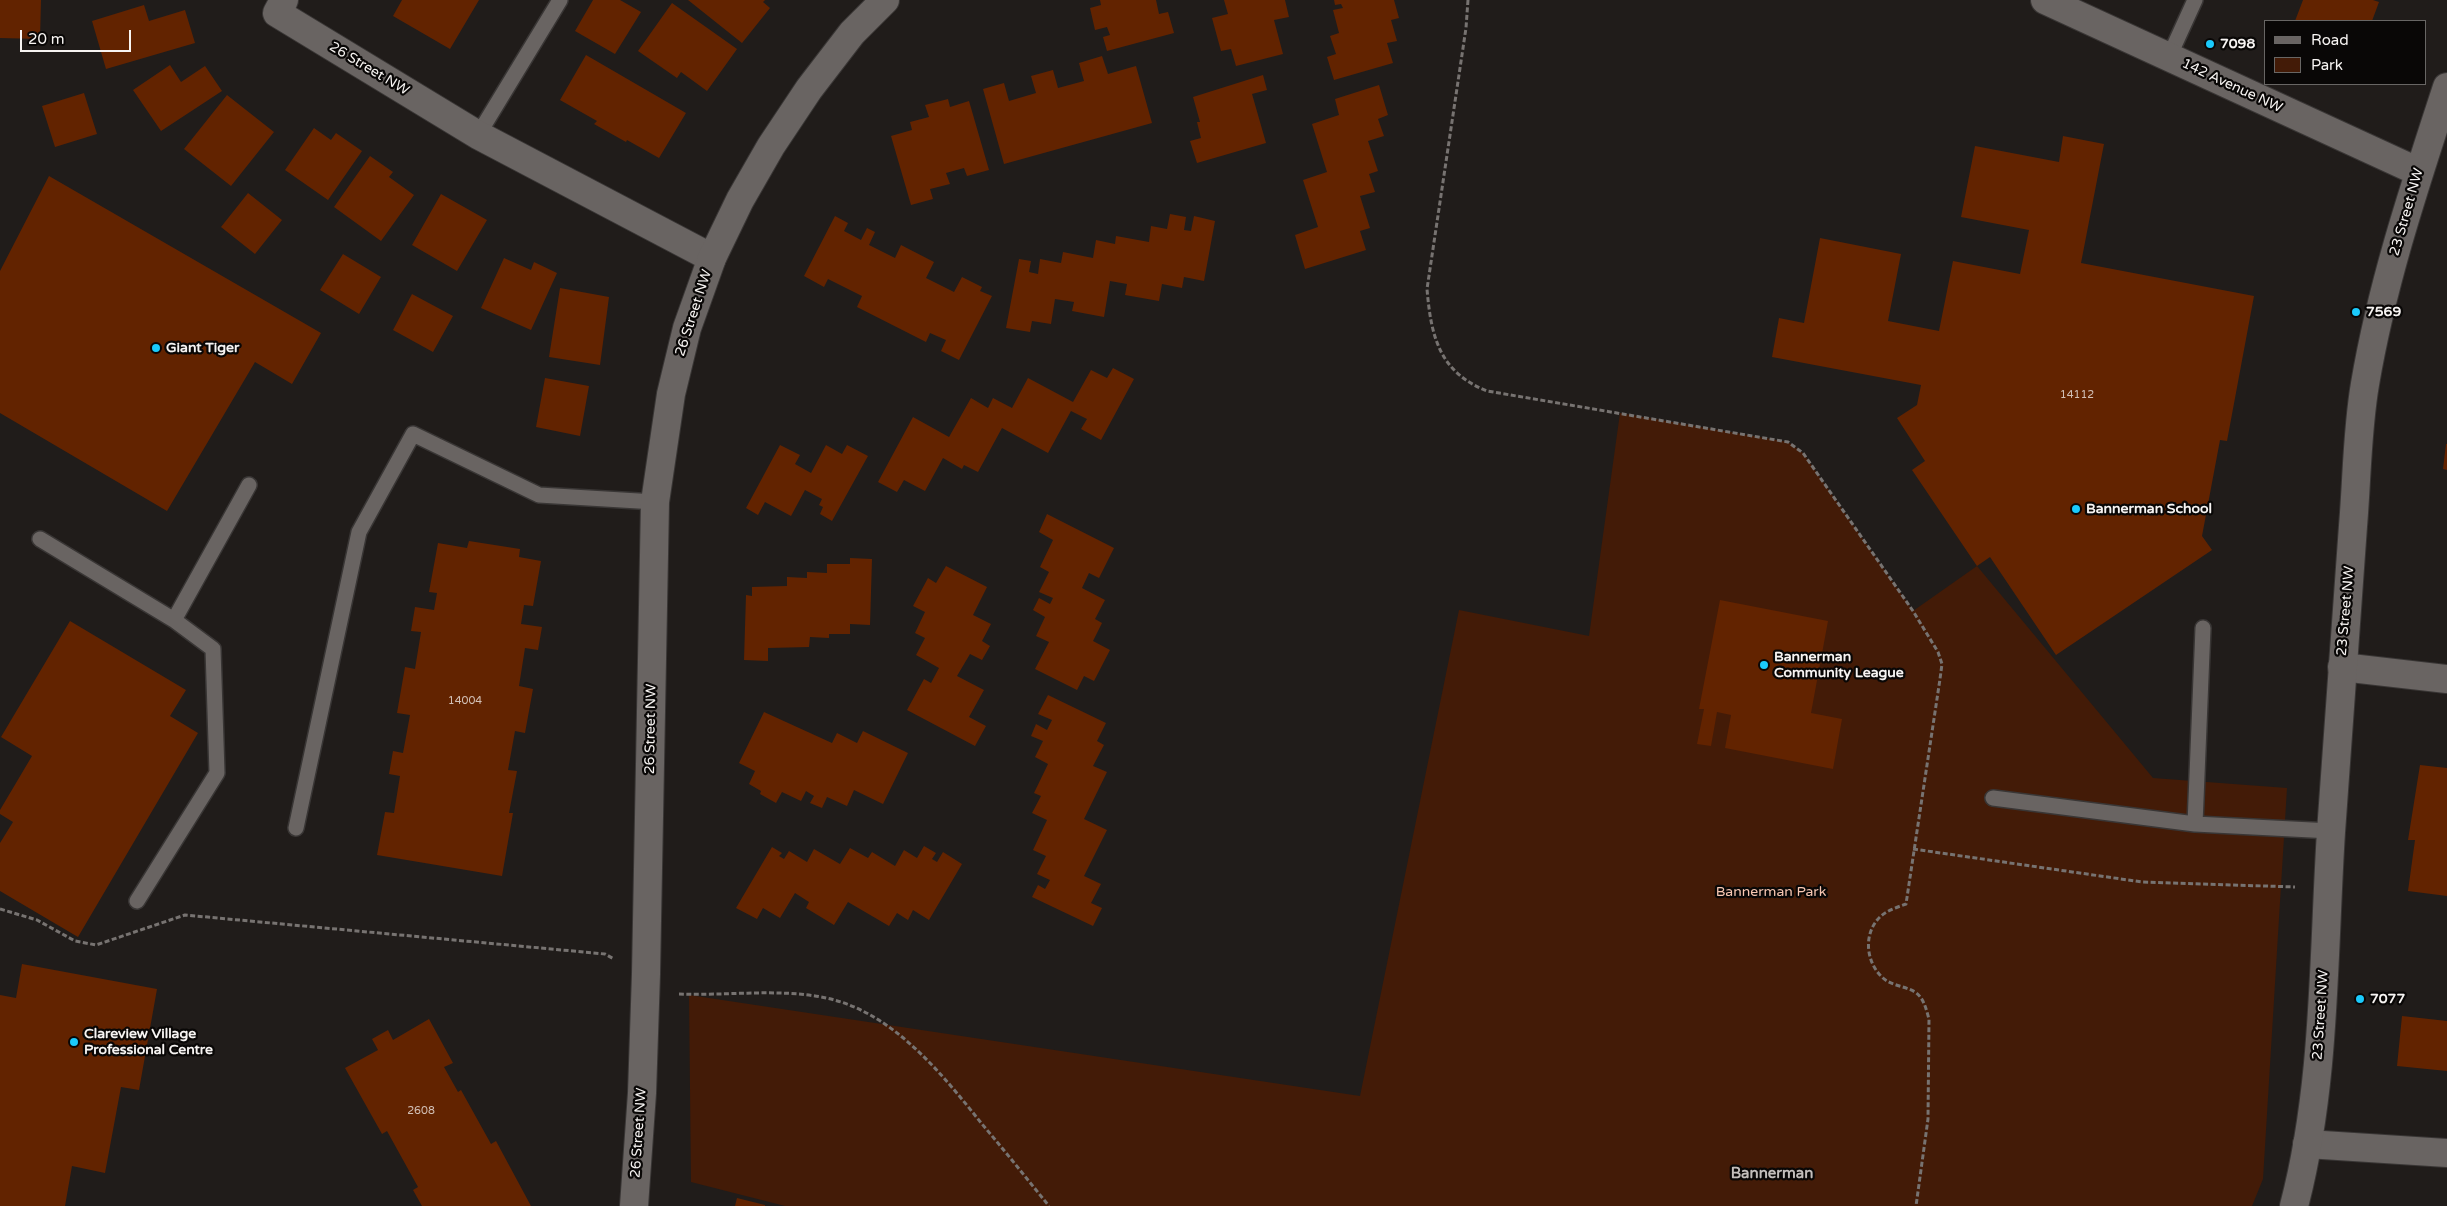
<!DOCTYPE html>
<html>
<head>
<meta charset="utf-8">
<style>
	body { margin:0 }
	#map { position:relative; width:2447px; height:1206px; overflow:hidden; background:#201c1a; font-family:"Varela Round",sans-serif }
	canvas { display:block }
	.legend { position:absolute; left:2264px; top:20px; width:162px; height:65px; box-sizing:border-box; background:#090706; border:1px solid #686664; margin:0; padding:6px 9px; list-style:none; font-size:15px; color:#f7f4f2 }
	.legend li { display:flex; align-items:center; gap:10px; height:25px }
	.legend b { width:25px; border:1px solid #686664 }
	.scale { position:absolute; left:20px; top:30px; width:111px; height:22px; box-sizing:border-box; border:2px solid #f7f4f2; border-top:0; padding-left:6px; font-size:15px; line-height:18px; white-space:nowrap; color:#f7f4f2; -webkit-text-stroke:4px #090706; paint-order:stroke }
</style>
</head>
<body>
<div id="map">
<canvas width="2447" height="1206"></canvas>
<ul class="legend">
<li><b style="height:6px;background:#696462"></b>Road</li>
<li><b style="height:14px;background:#431b07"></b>Park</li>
</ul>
<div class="scale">20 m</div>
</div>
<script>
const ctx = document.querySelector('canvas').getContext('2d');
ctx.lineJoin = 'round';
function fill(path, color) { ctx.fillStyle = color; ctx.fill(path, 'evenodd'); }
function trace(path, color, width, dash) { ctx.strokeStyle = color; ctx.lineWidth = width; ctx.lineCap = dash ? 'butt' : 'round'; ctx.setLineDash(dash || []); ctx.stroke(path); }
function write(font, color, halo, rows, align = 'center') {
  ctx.font = font + ' "Varela Round",sans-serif'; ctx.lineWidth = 4.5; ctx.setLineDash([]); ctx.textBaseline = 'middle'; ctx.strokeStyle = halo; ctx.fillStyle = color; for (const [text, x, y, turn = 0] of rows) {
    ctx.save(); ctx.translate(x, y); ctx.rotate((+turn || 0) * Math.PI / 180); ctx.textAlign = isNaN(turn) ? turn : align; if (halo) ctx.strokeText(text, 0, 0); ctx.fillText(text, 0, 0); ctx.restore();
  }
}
const green = new Path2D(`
	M1620 413 1788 442 1803 453 1913 611 1977 566 2153 778 2287 788 2263 1179 2252 1206H785L691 1182 689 995 1360 1096 1459 610 1589 636Z`);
const building = new Path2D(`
	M0 0H41L40 39 0 38Z
	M402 0H479L450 49 393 16Z
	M593 0H620L641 12 615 54 575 31Z
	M688 0H765L763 2 770 8 742 43Z
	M1100 0H1156L1159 14 1168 12 1174 33 1107 51 1103 37 1110 35 1107 27 1095 30 1090 8 1101 5Z
	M1224 0H1285L1289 17 1274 20 1283 54 1236 66 1231 49 1221 51 1212 18 1228 14Z
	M1334 0H1394L1399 18 1391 20 1397 41 1387 43 1393 63 1334 80 1327 57 1336 54 1330 36 1339 33 1333 10 1343 8 1341 4 1335 5Z
	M2303 0H2373L2379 2 2372 21H2295Z
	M672 3 737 49 707 91 681 72 677 78 638 51Z
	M144 5 149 21 185 10 195 43 106 69 92 21Z
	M586 55 686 113 659 158 627 140 626 142 594 124 597 121 560 100Z
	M1102 56 1108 74 1136 66 1152 123 1004 164 983 89 1004 83 1009 101 1036 93 1031 76 1053 70 1058 88 1084 81 1079 63Z
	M170 65 181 82 205 66 222 91 161 131 133 90Z
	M1263 75 1267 90 1252 94 1266 143 1197 163 1190 141 1201 138 1197 122H1200L1193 97Z
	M1379 85 1388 115 1378 119 1384 136 1368 141 1378 171 1369 174 1375 192 1360 196 1370 228 1360 231 1366 250 1305 269 1295 235 1318 227 1303 180 1327 172 1312 124 1339 115 1335 99Z
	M84 93 97 134 55 147 42 106Z
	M227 95 274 132 231 186 184 149Z
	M948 99 950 107 969 101 989 170 967 176 964 168 946 173 950 184 930 189 933 199 911 205 891 136 912 130 910 122 929 117 925 105Z
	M314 128 331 140 336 133 362 151 328 200 285 170Z
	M2063 136 2104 144 2081 263 2254 296 2227 441 2220 440 2202 536 2212 550 2056 655 1990 557 1977 566 1912 470 1925 461 1897 418 1917 405 1921 385 1772 357 1779 318 1804 323 1820 238 1901 254 1888 321 1939 331 1953 261 2020 274 2029 230 1961 217 1975 146 2059 162Z
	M370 156 393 172 389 177 414 195 381 241 334 207Z
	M49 176 321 333 292 384 255 362 167 511 0 413V271Z
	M248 193 282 220 255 254 221 227Z
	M441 194 487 220 457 271 412 245Z
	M1170 214 1186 217 1184 230 1191 231 1194 216 1215 221 1204 281 1184 277 1182 288 1162 284 1159 301 1125 295 1127 284 1110 281 1104 317 1072 311 1074 302 1055 299 1051 324 1032 321 1030 332 1006 328 1019 259 1031 261 1029 272 1038 274 1040 259 1061 263 1063 252 1093 258 1096 240 1115 244 1116 236 1149 242 1151 226 1167 229Z
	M835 216 848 223 844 231 861 240 867 228 875 232 869 245 895 258 901 245 934 262 926 278 954 292 962 277 982 287 980 291 992 296 959 360 941 351 946 340 930 333 926 342 857 307 862 296 828 279 824 287 804 276Z
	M343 254 381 277 359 314 320 290Z
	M504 258 531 270 534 262 557 273 531 330 481 308Z
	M560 288 609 297 600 365 549 357Z
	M412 294 453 316 433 352 393 330Z
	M1113 368 1134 379 1101 440 1081 429 1087 419 1071 411 1048 453 1002 428 978 472 964 465 962 469 943 458 925 491 904 480 897 492 878 482 913 417 949 437 971 398 988 408 993 398 1012 408 1028 378 1073 402 1091 370 1107 378Z
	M545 378 589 386 580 436 536 427Z
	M2446 444H2447V470L2443 469Z
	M780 445 800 455 795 464 811 473 826 445 842 454 847 445 868 456 832 521 820 514 823 507 819 505 822 499 805 490 791 516 765 502 758 515 746 508Z
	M1047 514 1114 548 1099 578 1089 573 1082 588 1105 600 1095 619 1102 623 1093 641 1110 650 1094 681 1084 676 1077 690 1035 669 1049 642 1036 636 1045 617 1033 610 1039 598 1050 604 1053 598 1039 592 1049 572 1040 567 1053 540 1039 532Z
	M469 541 520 549 519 557 541 561 533 606 524 605 521 624 542 627 538 650 525 648 519 686 533 689 525 733 515 731 508 770 517 771 509 813H513L502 876 377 855 385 812 394 813 400 776 389 774 393 751 403 753 410 715 397 713 405 667 415 669 421 632 411 631 415 607 434 610 437 593 429 592 438 543 467 548Z
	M850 558 872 559 870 625 850 624V634H829V638L810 637 809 647 768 648V661L744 660 746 595 752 596V587L787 586V577L807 578V572L827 573V564H850Z
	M946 566 987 587 973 615 991 624 982 641 990 646 982 660 970 654 957 676 984 690 969 717 986 726 975 746 907 710 924 679 931 683 939 668 916 655 925 638 915 633 925 612 913 606 928 578 936 583Z
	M1720 600 1828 621 1811 713 1842 719 1833 769 1725 748 1731 715 1717 712 1711 746 1697 744 1704 709H1699Z
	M70 621 186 690 170 716 198 733 78 937 0 891V843L13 822 0 814V810L32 756 1 737Z
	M1048 695 1106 723 1097 741 1104 745 1093 766 1107 772 1084 819 1107 830 1084 876 1101 884 1091 903 1102 908 1093 926 1032 897 1038 885 1045 889 1050 880 1037 874 1046 856 1033 850 1047 820 1032 813 1041 796 1034 793 1048 764 1035 757 1043 741 1031 736 1036 724 1047 730 1052 720 1038 714Z
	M764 712 832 743 837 733 857 743 863 731 908 753 883 804 854 790 847 806 827 797 822 808 810 803 814 796 806 791 801 801 782 792 776 803 760 794 761 791 749 784 755 771 739 763Z
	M2420 765 2447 768V896L2408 891 2415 840H2408Z
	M924 846 936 853 932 859 937 862 943 852 962 864 929 920 913 910 908 920 897 913 889 926 848 902 834 925 806 908 809 902 795 893 780 918 763 908 757 919 736 908 772 847 782 853 779 856 784 859 789 851 807 862 814 849 840 864 850 848 868 858 872 852 895 866 904 850 917 858Z
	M22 964 157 989 139 1090 121 1087 105 1173 72 1166 65 1206H0V995L16 998Z
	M2402 1016 2447 1021V1071L2397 1066Z
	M429 1019 453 1063 444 1067 458 1092 461 1090 491 1144 496 1141 531 1206H422L413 1190 418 1187 387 1131 382 1134 345 1068 378 1050 372 1039 388 1030 393 1040Z
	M737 1198 765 1205V1206H735Z`);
const path = new Path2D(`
	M1468 0 1466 28 1427 289C1431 336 1439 372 1487 391L1788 442 1803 453 1913 611 1938 652 1942 664 1940 679 1906 904C1898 907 1888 910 1881 916 1863 932 1865 962 1883 978 1892 986 1905 986 1915 992 1924 998 1926 1009 1929 1019L1928 1119 1916 1206
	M1913 849 2142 882 2295 887
	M0 909 37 920 75 941 96 945 185 915 605 954 614 959
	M679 994C726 996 780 988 826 998 893 1012 942 1074 982 1124 1005 1151 1027 1179 1049 1206`);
const service = new Path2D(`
	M2169 57 2195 0
	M478 135 560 0
	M40 539 174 620 249 485
	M1993 798 2195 824 2331 831
	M2195 824 2203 628
	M296 828 359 532 413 434 539 495 655 502
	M137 901 217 773 213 649 174 620`);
const minor = new Path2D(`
	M284 0 277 13 478 135 712 258
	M2342 667 2447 679
	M2307 1144 2447 1153`);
const tertiary = new Path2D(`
	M2045 0 2419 172
	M634 1206 642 1093 646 974 655 502 671 394 687 328 712 258 740 200 771 146 809 89 852 33 885 0
	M2294 1206C2326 1084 2323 957 2331 832 2338 730 2345 628 2353 526 2357 479 2357 430 2365 384 2382 283 2415 185 2447 87`);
const markers = [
	[2210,44,5,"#1acafc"],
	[2356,312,5,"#1acafc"],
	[156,348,5,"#1acafc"],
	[2076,509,5,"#1acafc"],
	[1764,665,5,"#1acafc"],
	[2360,999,5,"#1acafc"],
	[74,1042,5,"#1acafc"]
];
const numberNames = [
	["14112",2077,395],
	["14004",465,701],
	["2608",421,1111]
];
const poiNames = [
	["7098",2220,44],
	["7569",2366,312],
	["Giant Tiger",166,348],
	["Bannerman School",2086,509],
	["Bannerman",1774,657],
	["Community League",1774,673],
	["7077",2370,999],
	["Clareview Village",84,1034],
	["Professional Centre",84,1050]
];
const streetNames = [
	["26 Street NW",369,69,31],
	["142 Avenue NW",2232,86,25],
	["23 Street NW",2407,212,-74],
	["26 Street NW",694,313,-72],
	["23 Street NW",2346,611,-85],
	["26 Street NW",651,729,-89],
	["23 Street NW",2321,1015,-86],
	["26 Street NW",639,1133,-86]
];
const parkNames = [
	["Bannerman Park",1771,892]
];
const neighbourhoodNames = [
	["Bannerman",1772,1174]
];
fill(green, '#431b07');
fill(building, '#622300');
trace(service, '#393635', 18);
trace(minor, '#393635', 30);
trace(tertiary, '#393635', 30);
trace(path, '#777371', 3, [5, 2.5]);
trace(service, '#696462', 15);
trace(minor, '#696462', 28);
trace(tertiary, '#696462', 28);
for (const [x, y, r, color] of markers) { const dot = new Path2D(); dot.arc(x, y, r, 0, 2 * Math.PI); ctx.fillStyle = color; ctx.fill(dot); trace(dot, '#090706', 2); }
write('11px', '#d2c0b6', null, numberNames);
write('bold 14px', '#f7f4f2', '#090706', poiNames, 'left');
write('14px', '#f7f4f2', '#090706', streetNames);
write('14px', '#f8c7b2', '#090706', parkNames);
write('bold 15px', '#c3bebb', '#090706', neighbourhoodNames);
</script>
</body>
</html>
